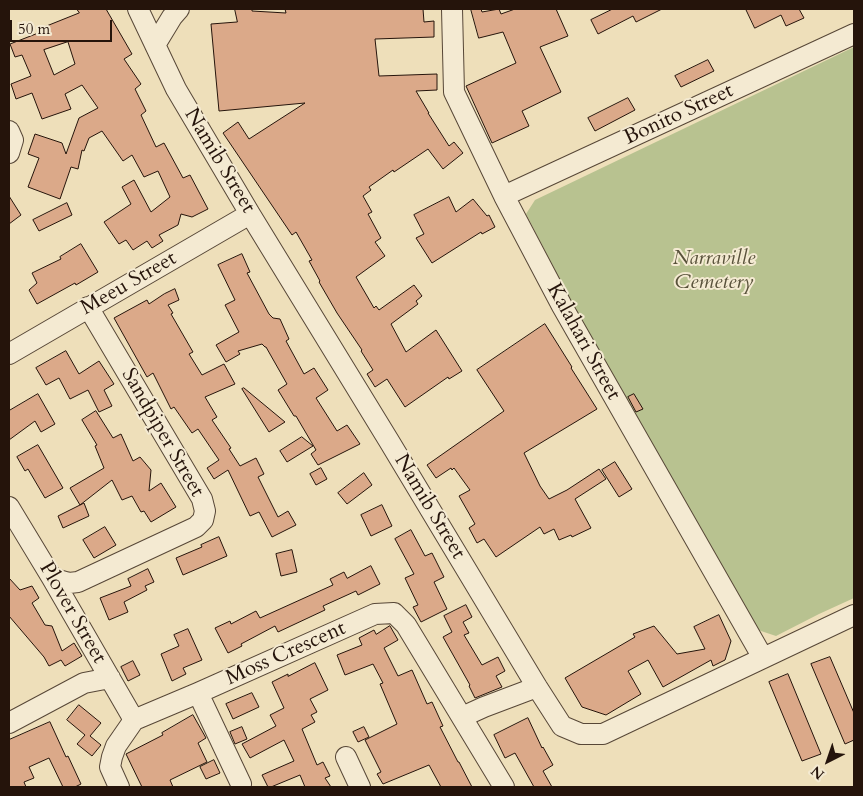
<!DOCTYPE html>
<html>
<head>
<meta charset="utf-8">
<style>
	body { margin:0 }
	#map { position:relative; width:863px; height:796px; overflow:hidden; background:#eedfba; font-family:Cardo,serif }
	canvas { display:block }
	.frame { position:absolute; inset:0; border:10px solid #25140b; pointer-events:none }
	.north { position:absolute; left:803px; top:736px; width:50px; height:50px; -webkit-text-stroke:4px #f4ead2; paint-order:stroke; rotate:221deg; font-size:14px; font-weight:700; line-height:20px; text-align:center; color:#25140b }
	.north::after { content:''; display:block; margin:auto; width:18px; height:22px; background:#25140b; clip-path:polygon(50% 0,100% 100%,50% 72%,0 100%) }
	.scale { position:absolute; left:10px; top:20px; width:102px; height:22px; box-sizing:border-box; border:2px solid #25140b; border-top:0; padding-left:6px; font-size:15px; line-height:18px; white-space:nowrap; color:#25140b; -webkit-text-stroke:4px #f4ead2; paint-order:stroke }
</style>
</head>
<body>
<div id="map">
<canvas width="863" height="796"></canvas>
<div class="frame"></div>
<div class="north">N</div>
<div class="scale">50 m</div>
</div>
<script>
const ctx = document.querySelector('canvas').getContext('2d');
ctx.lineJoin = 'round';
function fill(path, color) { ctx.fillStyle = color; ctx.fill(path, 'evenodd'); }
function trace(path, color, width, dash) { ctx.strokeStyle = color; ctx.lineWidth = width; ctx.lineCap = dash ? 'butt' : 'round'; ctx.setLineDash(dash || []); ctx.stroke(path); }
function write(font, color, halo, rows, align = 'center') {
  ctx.font = font + ' Cardo,serif'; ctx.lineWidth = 4; ctx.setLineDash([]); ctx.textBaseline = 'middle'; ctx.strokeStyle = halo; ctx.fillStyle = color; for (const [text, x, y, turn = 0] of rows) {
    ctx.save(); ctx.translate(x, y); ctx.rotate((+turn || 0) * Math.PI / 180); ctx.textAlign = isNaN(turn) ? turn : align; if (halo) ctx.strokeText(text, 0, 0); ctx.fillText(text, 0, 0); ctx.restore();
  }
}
const green = new Path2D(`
	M854 47V598L819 614 776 636 758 630 617 390 526 214 535 200Z`);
const building = new Path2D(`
	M77 9H106L132 54 124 59 141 84 135 89 146 111 141 115 156 147 164 143 183 178 190 175 208 209 192 217 181 214 178 225 159 235 163 241 152 248 147 241 133 250 126 240 119 244 104 222 131 204 122 187 134 180 151 212 170 197 158 171 144 177 132 155 123 161 102 131 89 138 84 151 82 150 78 169 71 167 60 199 28 187 39 158 28 154 35 134 62 143 66 154 79 118 98 108 82 85 65 94 71 109 42 119 32 93 16 99 11 84 31 76 22 55 15 57 10 44 46 30 44 27 79 13ZM68 42 75 64 54 75 44 50Z
	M235 9H252V11L286 13 285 9H423L424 22 434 21V37L375 39 379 76 437 74V90L416 91 429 113H428L449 146 454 142 463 153 443 169 428 149 394 172 393 170 369 187 371 190 363 196 372 212 368 214 381 238 375 242 385 256 356 277 374 308 376 306 379 310 414 285 422 296 416 301 418 304 391 324 406 352 436 330 462 371 449 379 448 377 405 407 387 379 375 387 367 374 373 370 361 351 362 350 337 313 319 282 320 281 309 261 312 260 296 232 292 235 223 133 238 122 249 139 305 103 219 111 211 24 237 22Z
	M471 9H481L482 12 499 9 501 14 515 9H556L568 36 540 47 561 92 522 111 529 126 492 143 466 86 516 63 503 32 479 38Z
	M613 9H662L636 22 633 16 598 34 591 20Z
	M746 9H799L804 18 786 26 781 15 755 28Z
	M708 60 714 71 681 87 675 76Z
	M628 98 635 110 595 131 588 118Z
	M9 196 21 215 9 224Z
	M449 197 456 212 473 199 487 216 489 215 495 227 482 234 481 232 432 263 416 238 424 234 414 215Z
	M67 203 72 215 39 231 33 220Z
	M81 244 98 272 76 285 75 283 37 304 29 290 37 283 32 273 61 259 60 257Z
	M242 254 250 272 247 273 269 314 273 318 280 319 289 339 286 341 304 374 314 368 328 390 316 398 337 431 347 425 360 444 318 465 311 454 316 450 296 416H294L278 390 287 384 266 347H265L262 344 238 351 240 354 226 362 216 345 239 332 225 305 235 300 218 265Z
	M175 289 179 300 168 305 173 313 171 314 193 352 189 354 202 375 224 364 235 384 205 397 217 417 212 420 231 448 229 449 240 466 256 458 264 474 258 477 278 517 288 511 296 525 272 537 259 512 250 516 228 470 214 479 207 468 219 460 198 429 192 433 174 407 171 409 153 373 147 377 114 318 147 300 149 304 164 294Z
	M545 324 572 367 571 368 597 409 524 453 540 486 549 499 567 490 599 469 606 479 575 499 591 528 572 537 571 535 559 540 554 529 544 534 540 527 496 557 484 539 477 543 469 528 475 524 459 496 470 490 454 468 452 470 451 468 436 478 427 465 504 411 477 370Z
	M66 351 79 374 99 361 114 384 104 390 112 406 99 412 88 390 70 399 59 378 46 385 36 368Z
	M244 388 285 422 269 432 242 389Z
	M38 394 55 424 41 432 35 421 9 440V411Z
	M634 394 643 409 636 412 628 397Z
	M96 411 113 438 121 434 133 461 140 457 151 470 149 491 161 483 176 507 151 522 144 511 141 512 132 496 122 500 112 480 80 505 84 503 89 516 63 528 58 516 80 505 70 488 104 468 95 446 97 445 82 420Z
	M302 437 313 446 287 462 280 451Z
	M38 445 63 488 45 498 28 469 25 471 17 457Z
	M615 462 632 489 619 497 602 470Z
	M321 468 327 479 316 485 310 474Z
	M364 473 372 485 347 504 338 493Z
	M382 505 392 526 371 536 361 515Z
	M105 527 116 545 94 558 83 540Z
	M411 530 425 556 432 553 444 577 434 582 447 609 421 622 413 607 418 605 405 578 414 574 395 539Z
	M219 537 227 556 183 575 176 558 202 547 201 545Z
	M292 550 297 572 281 576 276 554Z
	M371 566 380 584 358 595 356 591 323 606 325 610 278 632 275 626 241 644 242 646 228 653 215 628 230 621 231 624 256 611 260 618 333 585 330 579 344 572 347 578Z
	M148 569 154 582 145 586 147 590 124 602 128 612 109 620 100 598 131 586 128 579Z
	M9 578 20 590 32 586 39 598 32 603 45 625 52 626 62 651 74 643 82 656 65 666 61 660 49 666 44 657 9 616Z
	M466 605 472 617 463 622 469 633 464 635 482 665 498 657 505 671 496 676 502 687 475 698 469 686 470 685 443 637 452 632 444 616Z
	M719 615 731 641 725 660 713 666 711 660 663 687 648 660 628 671 641 694 606 715 582 707 565 678 635 637 633 634 654 626 677 654 705 649 694 627Z
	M390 626 398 640 384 648 398 676 412 670 427 704 432 702 443 726 440 727 458 762H459L472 787H441L429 765 383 784 377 774 381 772 365 740 397 724 380 684 383 683 373 664 345 675 337 655 362 645 359 638 374 630 376 634Z
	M188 629 202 660 183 668 186 674 172 681 161 654 179 646 174 635Z
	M830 657 854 713V740L845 744 811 664Z
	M133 661 140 675 128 681 121 667Z
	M315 663 328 690 310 699 317 712 311 715 315 722 302 729 317 765 323 762 330 776 325 778 331 787H305L300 775 271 787H268L262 775 294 761 284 740 250 758 242 744 276 726 270 715 284 708 272 682 288 674V676Z
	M788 674 821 754 802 761 769 682Z
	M252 693 259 707 233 719 226 704Z
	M79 705 101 723 90 736 101 745 92 756 77 744 85 735 67 720Z
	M193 715 206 738 198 743 207 762 170 780 173 787H142L126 754 163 735 162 733Z
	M528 718 542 748 543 747 553 765 543 771 552 787H534L515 753 505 758 494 735Z
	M50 722 66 757 68 756 81 784 75 787H63L49 758 29 767 34 778 24 782 26 787H9V740Z
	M242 727 247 739 235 744 230 732Z
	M364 727 369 737 358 742 353 732Z
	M214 760 220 773 206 779 200 767Z`);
const minor = new Path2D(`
	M138 9 176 89 250 214 389 441 537 687 562 726 581 734H603L854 615
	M452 9 454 92 504 196 562 306 763 658
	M155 45 172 17 179 9
	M9 131 13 140 9 153
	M504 196 854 34
	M9 354 250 214
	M9 507 52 578 134 720
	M52 578 69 583 78 582 196 527 203 520 205 511 202 499 88 307
	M198 693 241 784
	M462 717 484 707 537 687
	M9 723 84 683 110 678
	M346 757 360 787
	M119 787 110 767 112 757 116 746 134 720 198 693 375 614 394 613 406 625 504 787`);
const streetNames = [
	["Bonito Street",679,115,-25],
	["Namib Street",219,161,59],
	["Meeu Street",129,284,-30],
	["Kalahari Street",583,342,61],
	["Sandpiper Street",162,433,60],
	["Namib Street",429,507,59],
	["Plover Street",72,613,60],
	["Moss Crescent",286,654,-24]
];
const parkNames = [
	["Narraville",714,259],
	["Cemetery",714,283]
];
fill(green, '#b8c290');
fill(building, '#dba989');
trace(building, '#25140b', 1);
trace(minor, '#574737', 22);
trace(minor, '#f4ead2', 20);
write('21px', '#25140b', '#f4ead2', streetNames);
write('italic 21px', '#58513a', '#f4ead2', parkNames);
</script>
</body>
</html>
